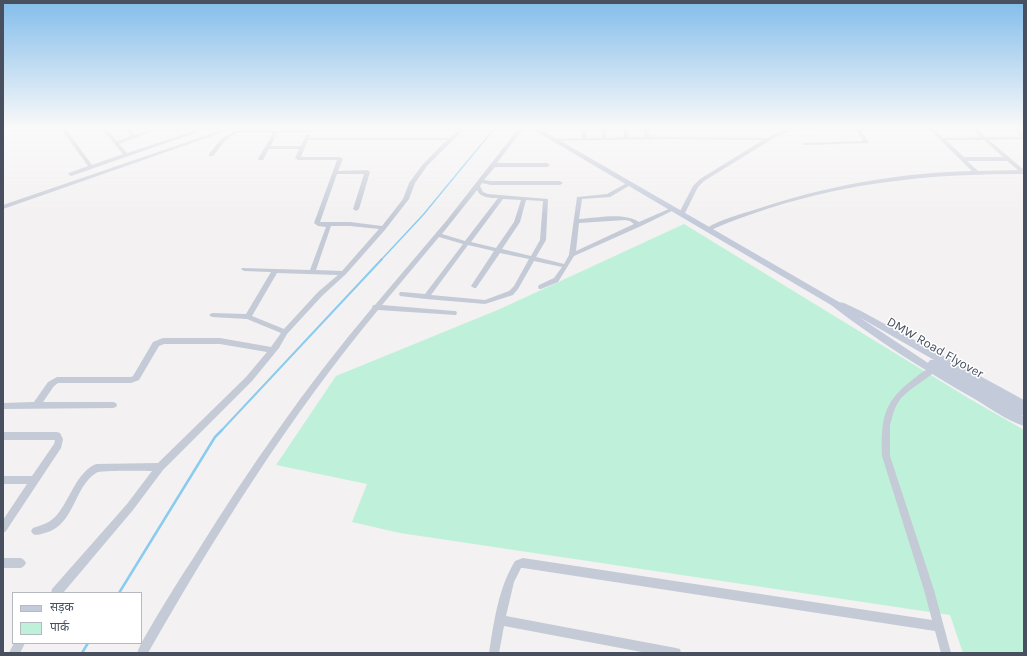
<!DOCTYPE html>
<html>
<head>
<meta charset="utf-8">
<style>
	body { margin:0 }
	#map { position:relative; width:1027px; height:656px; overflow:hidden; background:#f3f1f1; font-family:Karla,"Noto Sans Devanagari",sans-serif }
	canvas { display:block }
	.frame { position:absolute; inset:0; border:4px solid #48505f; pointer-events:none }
	.legend { position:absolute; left:12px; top:592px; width:130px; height:52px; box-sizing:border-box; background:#fff; border:1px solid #b6b9bf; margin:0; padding:5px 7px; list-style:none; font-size:12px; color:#48505f }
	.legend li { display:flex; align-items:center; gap:8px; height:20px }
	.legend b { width:20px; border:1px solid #b6b9bf }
</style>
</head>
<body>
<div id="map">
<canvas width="1027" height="656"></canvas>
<div class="frame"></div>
<ul class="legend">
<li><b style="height:5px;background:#c3cada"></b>सड़क</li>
<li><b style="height:11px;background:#bff1da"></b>पार्क</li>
</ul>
</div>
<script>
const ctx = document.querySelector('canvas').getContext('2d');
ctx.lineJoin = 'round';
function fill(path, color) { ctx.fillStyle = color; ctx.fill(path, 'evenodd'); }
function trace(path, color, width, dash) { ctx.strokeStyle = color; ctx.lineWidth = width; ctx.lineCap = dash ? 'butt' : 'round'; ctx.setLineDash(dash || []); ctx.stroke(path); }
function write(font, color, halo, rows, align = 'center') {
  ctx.font = font + ' Karla,sans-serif'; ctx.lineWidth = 3; ctx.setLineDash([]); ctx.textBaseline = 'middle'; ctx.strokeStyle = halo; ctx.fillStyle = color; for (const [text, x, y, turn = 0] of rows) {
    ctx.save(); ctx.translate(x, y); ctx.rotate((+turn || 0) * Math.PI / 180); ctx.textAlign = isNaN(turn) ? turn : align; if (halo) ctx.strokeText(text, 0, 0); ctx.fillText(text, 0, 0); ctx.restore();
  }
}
const green = new Path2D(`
	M684 224 970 399 1024 430V653H963L950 615 400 533 352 522 367 484 276 465 336 376 500 309Z`);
const streamFar2 = new Path2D(`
	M381 260 423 215 494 129`);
const streamFar1 = new Path2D(`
	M221 431 382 259`);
const stream = new Path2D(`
	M119 593 215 437 222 430
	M82 653 88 643`);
const street = new Path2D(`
	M61 129H66L92 165 123 154 102 129H107L117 141 131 136 125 129H130L135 135 152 129H159L119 144 127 153 194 131 198 132 71 176 68 174 69 173 88 166Z
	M225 129H232L3 209V205Z
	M459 129H464L427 166 415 183 409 199 384 231 346 274 322 296 287 334 279 348 252 381 163 470 133 510 63 593H51L52 589 127 504 152 471C142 471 101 470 96 473 73 488 75 525 45 533 40 534 37 536 33 534L31 531 33 528C41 525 48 524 55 517 69 503 76 472 96 464L158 463 246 377 267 352 220 344H164L159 346 139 380 131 383H58L54 386 43 402H113L116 403 117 405 116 407 113 408 3 409V403L34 402 48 382 57 377H131L133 376 153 342 163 338H220L271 347 281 333 247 319 212 317 209 315 212 313 246 314 271 272 244 271 241 269 242 268 310 270 326 227 318 226 314 223 337 160H298L295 158 299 149H269L263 160H259L258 159 273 133H236L225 141 213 156H209V154L221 139 235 131 312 130V132H310L277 133 271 146H301L306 135 308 134 310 135 309 138H450ZM308 140H447L423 164 409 183 403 199 382 226 350 222H320L337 174H364L353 209 356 211 359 209 370 172 367 170 338 171 343 159 340 157H301ZM331 226H350L379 229 342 271 316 270ZM277 273 338 275 318 292 284 329 252 316Z
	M518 129H523L497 163H547L550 165 547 167H495L484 180 491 181H560L563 183 560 185H491L482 183 480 186 483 192 488 194 548 199 546 240 536 257 564 264 569 255 577 197 607 194 627 183 629 182 632 184 610 197 582 199 579 219C597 218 624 212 639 222L671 208H675L676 209 641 226 574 256 558 282 541 289H539L538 287 539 285 554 278 562 267 534 261 518 289 513 295 485 304 426 299 400 296 399 294 400 292H402L425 294 463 244 439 237 382 305 454 311H456L457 313 456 315 378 310C290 416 216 534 148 653H137C141 642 148 632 154 621 167 599 180 578 194 557 248 470 306 386 372 308L373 305H375L447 220ZM477 190C481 198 490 198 498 198L465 241 442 234ZM503 199 521 200 514 222 496 248 471 242ZM526 200 543 201 540 240 531 256 502 249 520 222ZM625 220 630 221 634 224 576 251 579 223ZM468 245 494 251 471 286 474 288H476L500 253 529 259 514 286 509 291 485 300 431 295Z
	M581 129H585L587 138H602L601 129H605L607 138 624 137 623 129H627L629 137H645L643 129H647L650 137 768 138C784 128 801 129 819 129L817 130 791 131 779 135 704 181 698 187 685 213 682 215 679 213 693 186 700 179 763 140 671 139 552 141 550 140 552 139 582 138Z
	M856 129H860L868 142V143L805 145 803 144 805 143 863 141Z
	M929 129H934L943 138 980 137 972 129H977L986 137H1022L1014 129H1019L1024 134V139L989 140 1024 170V174C940 174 867 180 786 203 760 211 735 219 711 230L709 231 706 229C716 221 741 214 754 210 825 186 897 173 972 171ZM946 140H984L1003 157H964ZM967 161H1007L1018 170 978 171Z
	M932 367 935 368 936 370 935 372 910 390 901 398 896 406 893 414 890 425V456L934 590 951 653H941L935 631 523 568H521L514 582 506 616 676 648 680 649 681 653H647L504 626 499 653H489C494 622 498 589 515 561L523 558 932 620 924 590 882 456C881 422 882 403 911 381 917 376 924 370 932 367Z
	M3 432H57L60 433 63 439 61 448 6 531 3 533V520L27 484H3V476H32L54 444 55 440H3Z
	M3 558H21L24 560 26 563 24 566 21 568H3Z
	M14 643H25L20 653H9Z`);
const secondary = new Path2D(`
	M532 129H540L839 302 844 303 861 311 1024 400V416L1021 415 1024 417V426C1006 420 990 408 973 398 924 370 876 340 831 305ZM859 317 934 360H930L928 363Z`);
const streetNames = [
	["DMW Road Flyover",935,348,30]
];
fill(green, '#bff1da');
trace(streamFar2, '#8bcbef', 1.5);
trace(streamFar1, '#8bcbef', 2);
trace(stream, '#8bcbef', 2.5);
fill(street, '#c4cad6');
fill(secondary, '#c3cada');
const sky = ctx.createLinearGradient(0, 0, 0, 221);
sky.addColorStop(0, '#83bdeb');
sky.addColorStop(0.58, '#faf9f9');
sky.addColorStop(1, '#faf9f900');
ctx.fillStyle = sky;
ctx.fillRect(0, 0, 1027, 221);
write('13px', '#48505f', '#fff', streetNames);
</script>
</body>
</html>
